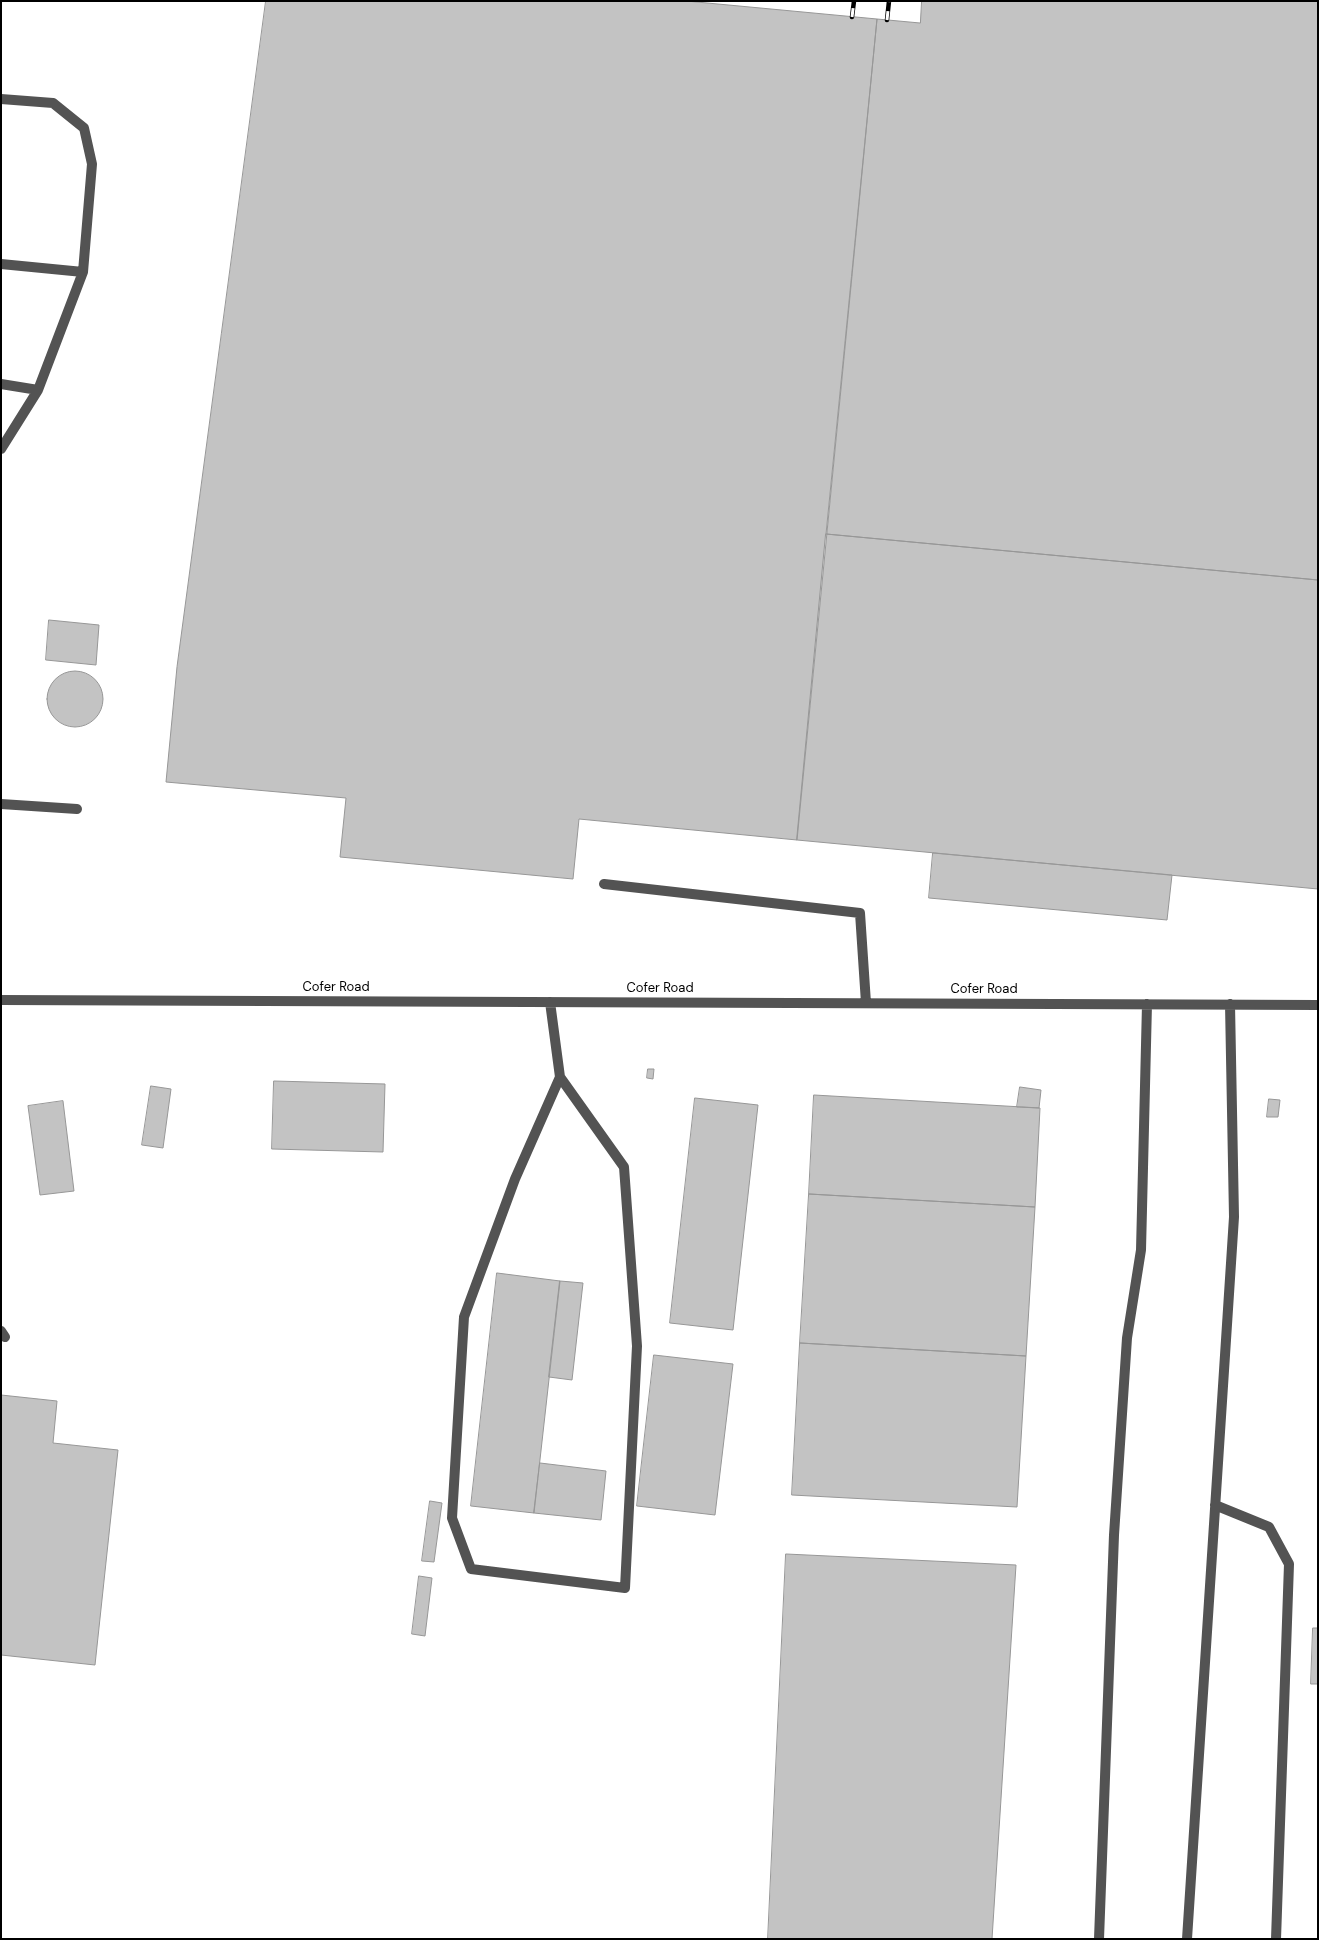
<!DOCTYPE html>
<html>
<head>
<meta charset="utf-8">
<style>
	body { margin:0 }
	#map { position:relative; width:1319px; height:1940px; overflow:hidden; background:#fff; font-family:"DM Sans",sans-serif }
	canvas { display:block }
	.frame { position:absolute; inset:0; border:2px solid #000; pointer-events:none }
</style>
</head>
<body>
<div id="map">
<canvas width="1319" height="1940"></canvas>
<div class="frame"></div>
</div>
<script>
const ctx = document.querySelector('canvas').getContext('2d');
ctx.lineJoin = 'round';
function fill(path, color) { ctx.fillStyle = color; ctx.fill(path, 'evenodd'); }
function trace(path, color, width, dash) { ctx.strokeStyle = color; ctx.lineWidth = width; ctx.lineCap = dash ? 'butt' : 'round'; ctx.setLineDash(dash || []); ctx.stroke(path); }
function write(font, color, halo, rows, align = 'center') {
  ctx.font = font + ' "DM Sans",sans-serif'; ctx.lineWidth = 3; ctx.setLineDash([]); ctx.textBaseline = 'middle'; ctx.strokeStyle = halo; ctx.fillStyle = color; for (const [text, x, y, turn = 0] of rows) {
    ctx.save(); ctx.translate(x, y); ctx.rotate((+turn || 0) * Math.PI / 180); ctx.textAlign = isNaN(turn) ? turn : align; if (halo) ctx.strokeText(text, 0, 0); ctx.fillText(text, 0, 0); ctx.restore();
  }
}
const building = new Path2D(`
	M266 1H686L877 19 797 840 579 819 573 879 340 857 346 798 166 782 177 667Z
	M922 1H1318V580L826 534 877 19 920 23Z
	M826 534 1318 580V889L797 840Z
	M49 620 99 625 96 665 46 660Z
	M47 699a28 28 0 1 1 56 0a28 28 0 1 1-56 0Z
	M933 853 1172 875 1167 920 929 898Z
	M648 1069H654L653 1079 647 1078Z
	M274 1081 385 1084 383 1152 272 1149Z
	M151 1086 171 1089 163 1148 142 1145Z
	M1020 1087 1041 1090 1039 1108 1017 1107Z
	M814 1095 1040 1108 1035 1207 809 1194Z
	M695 1098 758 1105 733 1330 670 1323Z
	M1269 1099 1280 1100 1278 1117H1267Z
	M63 1101 74 1191 40 1195 28 1106Z
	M809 1194 1035 1207 1026 1356 800 1343Z
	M497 1273 560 1281 534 1513 471 1506Z
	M560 1281 583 1283 572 1380 549 1377Z
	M800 1343 1026 1356 1017 1507 792 1495Z
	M654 1355 733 1364 715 1515 637 1506Z
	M1 1395 57 1401 53 1443 118 1450 95 1665 1 1655Z
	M540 1463 606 1471 601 1520 534 1513Z
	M430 1501 442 1503 434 1562 422 1561Z
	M786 1554 1016 1565 992 1939H768Z
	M419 1576 432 1578 425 1636 412 1634Z
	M1313 1628H1318V1684H1311Z`);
const minor = new Path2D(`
	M1 99 53 103 84 128 92 164 83 272 1 264
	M1 384 38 390 1 449
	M38 390 83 272
	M1 804 77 809
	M604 884 860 913 866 1003
	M1 1000 1318 1005
	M550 1002 560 1077 624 1167 637 1346 625 1588 471 1569 452 1518 464 1317 515 1179 560 1077
	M1 1331 5 1337
	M1215 1505 1269 1527 1289 1564 1276 1939
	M1099 1939 1114 1535 1127 1338 1141 1250 1147 1004
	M1187 1939 1234 1217 1230 1004`);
const rail = new Path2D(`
	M852 17 854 1
	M887 20 889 1`);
const streetNames = [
	["Cofer Road",336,988],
	["Cofer Road",660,989],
	["Cofer Road",984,990]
];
fill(building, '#c3c3c3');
trace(building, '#979797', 1);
trace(minor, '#535353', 10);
trace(rail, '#000', 4.5);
trace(rail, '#fff', 3, [9]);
write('13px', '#000', '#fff', streetNames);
</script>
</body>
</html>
